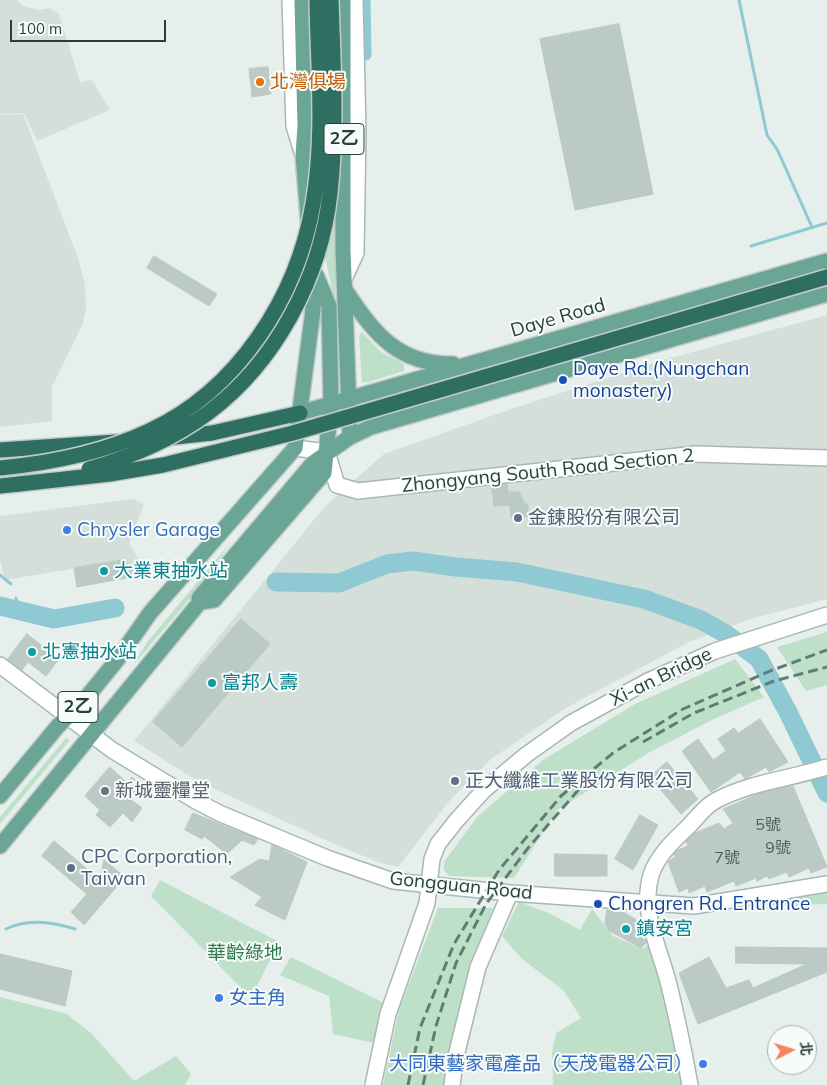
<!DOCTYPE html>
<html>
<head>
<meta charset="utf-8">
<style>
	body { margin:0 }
	#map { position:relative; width:827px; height:1085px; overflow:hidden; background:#e6efeb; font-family:Mulish,"Noto Sans TC",sans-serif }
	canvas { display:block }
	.north { position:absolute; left:767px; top:1025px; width:50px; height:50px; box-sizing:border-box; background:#f7fbf9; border:1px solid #a3b1ad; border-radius:50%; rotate:85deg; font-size:14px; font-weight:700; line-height:20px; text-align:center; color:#24423a }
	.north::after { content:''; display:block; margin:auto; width:18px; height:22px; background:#f4845f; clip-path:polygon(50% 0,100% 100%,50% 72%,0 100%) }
	.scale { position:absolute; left:10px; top:20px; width:156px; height:22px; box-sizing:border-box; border:2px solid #24423a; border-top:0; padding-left:6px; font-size:15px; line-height:18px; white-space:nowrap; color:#24423a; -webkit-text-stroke:4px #f7fbf9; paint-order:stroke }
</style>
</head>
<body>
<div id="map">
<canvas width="827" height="1085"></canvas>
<div class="north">北</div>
<div class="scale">100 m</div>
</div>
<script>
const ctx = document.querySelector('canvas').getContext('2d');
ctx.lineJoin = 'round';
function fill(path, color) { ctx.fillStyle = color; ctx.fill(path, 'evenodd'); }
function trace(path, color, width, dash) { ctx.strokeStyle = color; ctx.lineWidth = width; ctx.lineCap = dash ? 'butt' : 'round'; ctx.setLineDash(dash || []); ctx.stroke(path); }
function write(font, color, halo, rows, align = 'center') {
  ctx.font = font + ' Mulish,"Noto Sans TC",sans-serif'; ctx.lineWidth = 4; ctx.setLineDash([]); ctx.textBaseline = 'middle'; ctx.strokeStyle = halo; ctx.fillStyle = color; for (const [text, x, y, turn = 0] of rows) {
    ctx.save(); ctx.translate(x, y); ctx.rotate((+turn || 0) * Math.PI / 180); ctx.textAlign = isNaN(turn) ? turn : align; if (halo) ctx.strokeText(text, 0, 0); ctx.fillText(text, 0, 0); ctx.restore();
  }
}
const built = new Path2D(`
	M0 0H17L23 6 39 10 50 8 59 14 80 82 92 80 110 110 37 141 24 113 0 114Z
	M23 114 78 258 85 284 86 308 83 323 52 387V421L0 427V115Z
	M827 315V599L750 619 689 642 566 708 491 759 451 799 398 867 381 863 341 847 199 782 134 741 326 505 384 454 511 409 660 361Z
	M133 499 144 504 129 544 145 569 135 574 125 560 5 580 0 560V516Z`);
const green = new Path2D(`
	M336 203 335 304 324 251Z
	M362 332 381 352 404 364V371L369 382H362L359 336Z
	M231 542 203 583 131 668 148 641Z
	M827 632V685L806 691 777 647Z
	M735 659 764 697 712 720 650 752 557 810 514 878 449 876 444 870V862L477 817 543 760 635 704Z
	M66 738 70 740 0 824V817Z
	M160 880 279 942 251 998 151 896Z
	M827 890V904L767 906 766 898Z
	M519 902 549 913 580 930 592 909 613 936 643 949 651 942 686 1085H553L552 1053 556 1033 581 1018 564 991 522 959 502 936Z
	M438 908H493C471 966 453 1024 444 1085H383L399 1010Z
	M291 957 384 1003 374 1043 333 1034 329 996 280 975Z
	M0 997 67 1014 91 1033 134 1081 176 1056 191 1074 185 1085H0Z`);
const stream = new Path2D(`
	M739 0 767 135 777 149 812 227
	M751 246 827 223
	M0 575 11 584
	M16 598 19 611
	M6 929C28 918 52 922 75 929`);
const canal = new Path2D(`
	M365 0 366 55`);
const river = new Path2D(`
	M276 582 339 583 387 564 413 561 456 567 517 572 644 599 701 620 726 634 759 659 788 712 827 793
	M0 606 54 619 115 608`);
const building = new Path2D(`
	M619 24 653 194 575 210 540 39Z
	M268 67 271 94 252 97 249 69Z
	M154 256 217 294 209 306 147 268Z
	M507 484 508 492H519L524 503 528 505V516L511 518 510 505 494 506 492 486Z
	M125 560 135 574 131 577 77 587 74 568Z
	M241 619 270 644 182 747 153 722Z
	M27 634 59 659 46 676 28 662 22 670 8 659Z
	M760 719 788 762 769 772 766 767 745 779 740 772 711 792 682 751 698 739 713 760 726 751 718 739 734 728 738 733Z
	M667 762 698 799 681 814 650 777Z
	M110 767 127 783 132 777 142 786 130 799 142 808 132 822 123 813 110 827 96 815 100 810 85 796Z
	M793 786 827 867 811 873 809 868 789 877 787 872 769 879 767 876 757 881 756 878 736 886 734 881 707 892 705 886 689 893 688 888 679 892 668 862 675 857 674 854 678 850 688 846 686 841 695 833 719 823 724 829 733 823 723 809 758 794Z
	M193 813 222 825 258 839 254 845 242 840 227 854 204 836 202 839 185 830Z
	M640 815 658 825 633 870 615 859Z
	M54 841 100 880 104 860 125 877 84 925 71 912 87 894 42 856Z
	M272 845 307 862 285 920 255 905 262 897 230 877 260 859 269 861Z
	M555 854 607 855V876H555Z
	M607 910 625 913 635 919 642 927 646 943 641 948 608 930 605 923Z
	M736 947 827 948V972L698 1024 679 973 709 957 726 988 749 980 753 988 807 964 736 963Z
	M0 954 72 971 65 1006 0 989Z`);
const minor = new Path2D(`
	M290 0 294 126 303 155
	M345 277 356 253 358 131 355 0
	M295 448 327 452 337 485 358 491 696 454 827 458
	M0 665 112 750 196 801 219 813 327 858 393 881 510 893 694 906 827 884
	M373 1085 388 1014 427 903 432 859 438 844 456 821 484 790 526 755 571 723 648 681 715 651 827 615
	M452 1085 456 1056 478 967 510 893
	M690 1085C684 1051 677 1018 669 985 660 949 640 912 651 875 657 856 674 840 688 827 697 818 704 807 715 801 750 782 790 779 827 767`);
const major = new Path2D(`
	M343 0V250L350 437
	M346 291C373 333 399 365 453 364
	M300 413 827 261
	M200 602 199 598 313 463 350 437 371 427 827 294
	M0 796 58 726 82 703 117 660 150 613 295 448 313 310 312 267 303 155 305 126 302 0
	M0 846 200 602 214 600 324 473 331 404 329 306 316 275`);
const highway = new Path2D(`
	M166 438 212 433 300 413
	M0 450 116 442
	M0 486 19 484`);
const rail = new Path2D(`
	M643 742 694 713 774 681 827 667
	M408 1085 420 1028 454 944 499 870 561 796 613 753 683 709 770 671 827 650
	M423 1085 436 1026 456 963 486 904 528 848 580 788`);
const highwayBridge = new Path2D(`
	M0 468C52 463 102 453 149 431 238 390 297 297 313 204 325 137 318 67 317 0
	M89 469C131 457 173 439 208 413 276 362 321 277 330 193 337 130 333 64 331 0
	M19 484 110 474 163 465 293 433 827 277`);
const markers = [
	[260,82,5,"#e8710a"],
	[563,380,5,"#1a4fb4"],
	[518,518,5,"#5c6f8a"],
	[67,530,5,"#3f7fe0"],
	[104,571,5,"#0f9aa8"],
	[32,652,5,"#0f9aa8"],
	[212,683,5,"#0f9aa8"],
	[455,781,5,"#5c6f8a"],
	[105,791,5,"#6b7280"],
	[71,868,5,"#5c6f8a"],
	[598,904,5,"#1a4fb4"],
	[626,929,5,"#0f9aa8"],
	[219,998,5,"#3f7fe0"],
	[703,1064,5,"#3f7fe0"]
];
const numberNames = [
	["5號",768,825],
	["9號",778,848],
	["7號",727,858]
];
const shields = [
	[344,139,40],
	[78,707,40]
];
const shieldNames = [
	["2乙",344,139],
	["2乙",78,707]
];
const foodNames = [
	["北灣俱場",270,82]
];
const streetNames = [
	["Daye Road",558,318,-16],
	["Zhongyang South Road Section 2",548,471,-6],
	["Xi-an Bridge",661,677,-26],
	["Gongguan Road",461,886,6]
];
const transitNames = [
	["Daye Rd.(Nungchan",573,369],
	["monastery)",573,391],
	["Chongren Rd. Entrance",608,904]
];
const serviceNames = [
	["金鍊股份有限公司",528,518],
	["正大纖維工業股份有限公司",465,781],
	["CPC Corporation,",81,857],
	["Taiwan",81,879]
];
const shopNames = [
	["Chrysler Garage",77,530],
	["女主角",229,998],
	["大同東藝家電產品（天茂電器公司）",693,1064,"right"]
];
const cultureNames = [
	["大業東抽水站",114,571],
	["北憲抽水站",42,652],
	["富邦人壽",222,683],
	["鎮安宮",636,929]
];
const worshipNames = [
	["新城靈糧堂",115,791]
];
const parkNames = [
	["華齡綠地",245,953]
];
fill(built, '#d4dfda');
fill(green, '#bfe0c8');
trace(stream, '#8ec9d4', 3);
trace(canal, '#8ec9d4', 11);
trace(river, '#8ec9d4', 19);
fill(building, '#bbcac4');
trace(building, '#b8c9c2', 1);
trace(minor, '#a8b8b2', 18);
trace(major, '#c2cac8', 18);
trace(highway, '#c2cac8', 18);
trace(minor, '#fff', 15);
trace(major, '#6aa596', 15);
trace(highway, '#2f6f62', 15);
trace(rail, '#5f7d75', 3, [10, 5]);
trace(highwayBridge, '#c2cac8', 18, []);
trace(highwayBridge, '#2f6f62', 15);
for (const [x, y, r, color] of markers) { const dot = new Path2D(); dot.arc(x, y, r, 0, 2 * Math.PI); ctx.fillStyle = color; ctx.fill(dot); trace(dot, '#f7fbf9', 2); }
write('16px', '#4a645c', null, numberNames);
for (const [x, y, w] of shields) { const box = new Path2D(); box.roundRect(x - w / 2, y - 15.5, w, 31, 4); ctx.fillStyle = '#f7fbf9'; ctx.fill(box); trace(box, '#24423a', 1); }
write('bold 18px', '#24423a', null, shieldNames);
write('19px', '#c56008', '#f7fbf9', foodNames, 'left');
write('19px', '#24423a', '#f7fbf9', streetNames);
write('19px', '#164399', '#f7fbf9', transitNames, 'left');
write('19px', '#4e5e75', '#f7fbf9', serviceNames, 'left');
write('19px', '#366cbe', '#f7fbf9', shopNames, 'left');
write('19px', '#0d838f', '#f7fbf9', cultureNames, 'left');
write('19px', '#5b616d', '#f7fbf9', worshipNames, 'left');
write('19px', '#2d7a4b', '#f7fbf9', parkNames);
</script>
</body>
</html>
